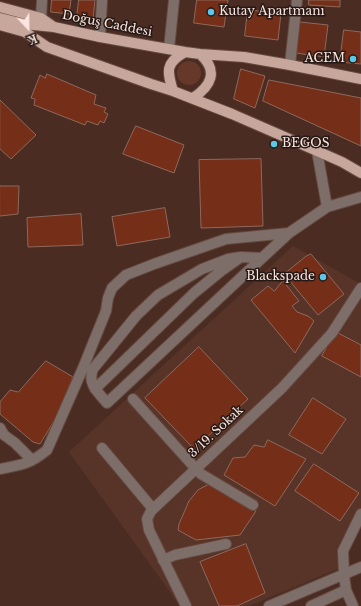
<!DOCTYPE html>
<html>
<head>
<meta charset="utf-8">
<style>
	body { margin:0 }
	#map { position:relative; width:361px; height:606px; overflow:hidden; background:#4a2c22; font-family:"Libre Baskerville",serif }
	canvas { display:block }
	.north { position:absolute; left:8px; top:8px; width:40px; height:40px; -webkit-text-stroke:3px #261814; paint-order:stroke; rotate:158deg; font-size:11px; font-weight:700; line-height:16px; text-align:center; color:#fae5df }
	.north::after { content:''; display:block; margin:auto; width:14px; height:18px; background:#fae5df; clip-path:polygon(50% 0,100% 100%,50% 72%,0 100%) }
</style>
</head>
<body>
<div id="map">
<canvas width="361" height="606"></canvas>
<div class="north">K</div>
</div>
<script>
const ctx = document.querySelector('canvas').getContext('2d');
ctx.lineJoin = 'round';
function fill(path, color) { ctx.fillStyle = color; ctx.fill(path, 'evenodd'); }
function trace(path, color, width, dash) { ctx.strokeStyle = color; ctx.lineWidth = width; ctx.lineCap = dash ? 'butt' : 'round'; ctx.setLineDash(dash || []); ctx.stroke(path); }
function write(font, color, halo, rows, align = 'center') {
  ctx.font = font + ' "Libre Baskerville",serif'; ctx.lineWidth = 3; ctx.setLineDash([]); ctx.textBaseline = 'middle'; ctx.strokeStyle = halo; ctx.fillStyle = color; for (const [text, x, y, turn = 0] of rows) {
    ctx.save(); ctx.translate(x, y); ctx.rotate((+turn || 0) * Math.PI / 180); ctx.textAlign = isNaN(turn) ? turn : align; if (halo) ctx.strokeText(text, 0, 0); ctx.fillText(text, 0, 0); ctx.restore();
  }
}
const built = new Path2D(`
	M293 246 361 284V519L342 567 249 606H180L69 452Z`);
const green = new Path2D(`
	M177 73a12 12 0 1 1 24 0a12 12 0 1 1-24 0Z`);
const building = new Path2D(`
	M52 0H71L69 14 51 12Z
	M79 0H95L93 19 77 18Z
	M197 0H228L224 27 194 23Z
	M309 0H340V7L309 5Z
	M248 10 281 13 278 40 245 36Z
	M300 22 328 25 324 57 296 53Z
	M344 30 361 32V64L340 62Z
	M241 69 265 76 255 108 234 99Z
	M47 74 96 95 94 104 106 108 104 112 108 114 104 123 100 121 98 125 87 121 85 125 34 105 35 99 31 98 40 75 45 78Z
	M269 80 361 98V146L263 101Z
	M0 100 36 135 11 159 0 149Z
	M136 126 184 145 174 173 123 154Z
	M261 159 263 226 201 228 199 160Z
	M0 186H19L18 214 0 216Z
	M165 208 170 237 117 246 112 217Z
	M81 214 83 245 28 247 27 218Z
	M311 254 344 294 318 315 284 274 305 257Z
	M283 281 299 301 292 306 297 312 308 316 314 321 295 353 251 300 268 286 274 291Z
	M336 332 361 345V377L322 356Z
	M199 347 248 399 194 449 145 398Z
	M46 361 73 377 59 413 40 444 33 442 0 414V402L10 390 18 392Z
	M313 398 346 419 322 454 289 435Z
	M268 440 306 459 275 506 224 475 233 458 245 457 254 445 264 447Z
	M314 464 359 493 340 521 295 491Z
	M212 483 256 511 240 535 196 540 178 530 179 524 189 501 198 490Z
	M246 544 265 593 237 606H219L200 562Z`);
const minor = new Path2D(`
	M41 18 42 0
	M100 37 102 0
	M169 49 174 0
	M290 65 297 0
	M317 151 327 207
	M241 257 228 259 202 269 158 295 136 316 93 369C87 384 98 392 107 403L262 258
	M95 389 194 293 221 271 241 257 262 258 289 233 327 207 361 197
	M133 399 196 469 201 474 253 505
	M0 428 4 435 15 443 32 460
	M102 448 153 509
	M0 469C22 465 30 464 47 450L83 368 106 311 108 298 112 288 126 275 154 264 226 239 289 233
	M163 560 175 555 226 544
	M186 606 149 530 147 519 151 511 282 388 332 333 361 288
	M269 606 361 567
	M311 606 346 590
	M353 606 346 590 344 575 343 551 361 514`);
const major = new Path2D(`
	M0 7 41 18 54 27
	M0 18 24 24 54 27 100 37 185 52 200 54 244 57 290 65 361 79
	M0 25 25 32 47 47 151 84 173 91 232 114 317 151 342 162 361 173
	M173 91C167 71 165 63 185 52
	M193 98C211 86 219 71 200 54`);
const markers = [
	[211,12,4,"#5ac8e6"],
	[353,59,4,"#5ac8e6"],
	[274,144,4,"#5ac8e6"],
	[323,277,4,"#5ac8e6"]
];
const poiNames = [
	["Kutay Apartmanı",219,12],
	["ACEM",345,59,"right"],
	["BEGOS",282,144],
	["Blackspade",315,277,"right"]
];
const streetNames = [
	["Doğuş Caddesi",107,24,11],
	["3/19. Sokak",216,432,-43]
];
fill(built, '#583428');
fill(green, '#653829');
fill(building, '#752e17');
trace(building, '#8d695e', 1);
trace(minor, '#664a40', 12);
trace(major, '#664a40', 12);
trace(minor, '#7e6e69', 10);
trace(major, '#c7a69c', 10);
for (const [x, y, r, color] of markers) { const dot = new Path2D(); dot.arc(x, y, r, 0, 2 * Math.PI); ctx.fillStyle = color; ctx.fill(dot); trace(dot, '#261814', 1.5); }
write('12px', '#fae5df', '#261814', poiNames, 'left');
write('12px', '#fae5df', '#261814', streetNames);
</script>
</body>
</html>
